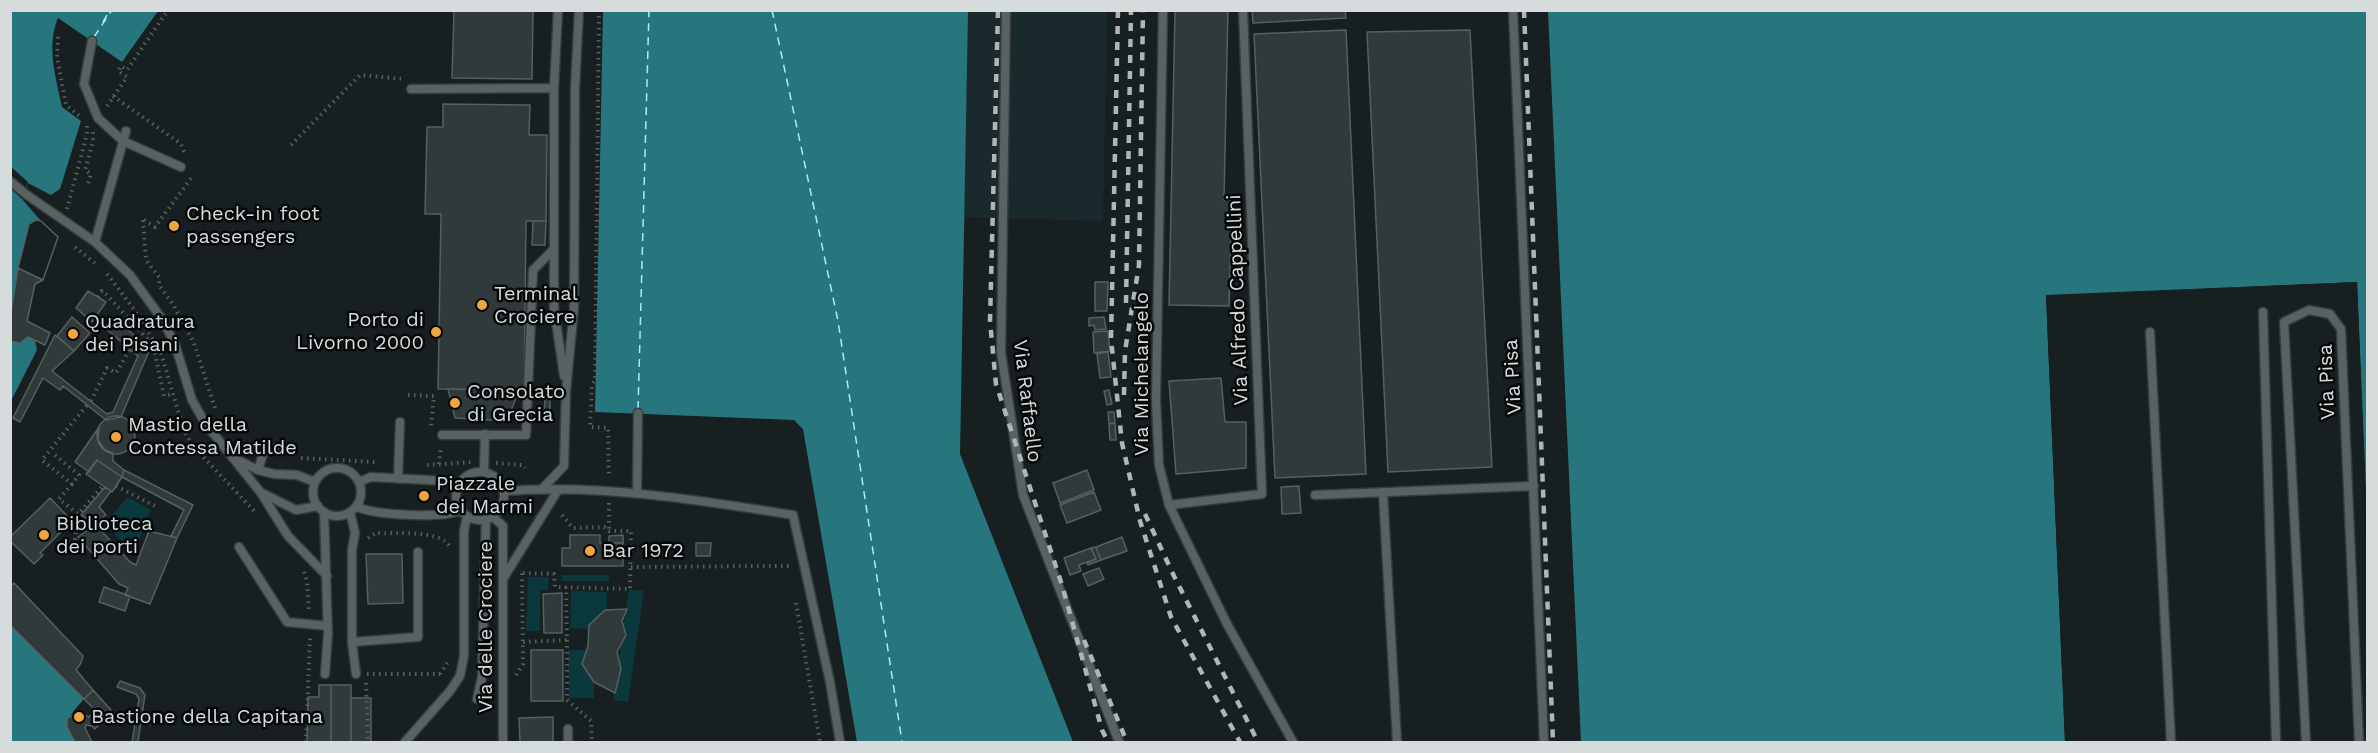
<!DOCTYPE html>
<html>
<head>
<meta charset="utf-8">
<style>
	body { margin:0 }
	#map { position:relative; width:2378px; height:753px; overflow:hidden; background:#171f20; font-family:"Work Sans",sans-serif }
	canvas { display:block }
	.frame { position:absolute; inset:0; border:12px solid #d6dcdc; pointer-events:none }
</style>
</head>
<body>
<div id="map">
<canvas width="2378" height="753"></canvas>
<div class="frame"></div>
</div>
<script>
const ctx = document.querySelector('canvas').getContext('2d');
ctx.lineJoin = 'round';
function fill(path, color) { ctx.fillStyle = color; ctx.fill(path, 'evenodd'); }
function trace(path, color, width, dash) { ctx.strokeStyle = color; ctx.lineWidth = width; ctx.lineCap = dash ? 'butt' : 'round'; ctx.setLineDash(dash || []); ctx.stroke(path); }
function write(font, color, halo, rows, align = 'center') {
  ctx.font = font + ' "Work Sans",sans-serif'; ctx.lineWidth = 5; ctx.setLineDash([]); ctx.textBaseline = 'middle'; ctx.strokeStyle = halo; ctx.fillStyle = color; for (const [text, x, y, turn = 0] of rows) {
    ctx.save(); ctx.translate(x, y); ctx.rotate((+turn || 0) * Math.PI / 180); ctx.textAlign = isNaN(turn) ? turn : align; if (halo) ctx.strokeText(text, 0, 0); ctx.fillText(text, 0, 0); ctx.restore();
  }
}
const built = new Path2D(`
	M968 11H1107L1103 221 964 217Z`);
const green = new Path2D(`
	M128 497 151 510 133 555 105 523Z
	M562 575H609V581H562Z
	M528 577H549L548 590H540V631H526Z
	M629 589 644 591 628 702 613 700Z
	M571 591 607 592 606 630 570 628Z
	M568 650H594V698H569Z`);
const water = new Path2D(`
	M11 11H158L122 62 58 18C46 46 56 78 62 107L81 121 60 189 51 195 28 183 22 199 41 221 35 220 29 224 18 268 11 319Z
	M603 11H968L960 454 1073 742H857L803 429 794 420 595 412Z
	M1548 11H2367V533L2357 282 2046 296 2065 742H1581Z
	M28 337 35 340 37 350 11 401V341L20 343Z
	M10 625 84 699C68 718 63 719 75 742H11Z`);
const pier = new Path2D(`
	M11 167 28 182 22 199 11 189Z
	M2357 282 2368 536 2365 533 2354 285 2049 298 2068 742H2065L2046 295Z`);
const ferry = new Path2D(`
	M772 10 838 321 902 742
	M103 22 110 10
	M94 37 112 10
	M638 409 649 10`);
const building = new Path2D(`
	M454 10H533L532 79 452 78Z
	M1175 10H1228L1224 200H1232L1229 306 1169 305Z
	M1252 10H1345L1346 18 1253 23Z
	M1346 30 1366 474 1275 478 1254 34Z
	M1470 30 1492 467 1388 472 1367 32Z
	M443 104 530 105 529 135H547L546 221H526L524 390 438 389 441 214H425L427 127H443Z
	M36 220 41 221 58 237 43 280 18 268 29 224Z
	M36 220 41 221 58 237 43 280 18 268 29 224Z
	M533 221H546L545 245H532Z
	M18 268 43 280 35 284 27 321 50 333 45 345 28 337 20 343 10 341V319Z
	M1095 282H1108L1107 311H1095Z
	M88 291 106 302 92 322 76 308Z
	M72 317 90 333 74 351 57 336Z
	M113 317 150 349 121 417 106 420 63 386 60 390 43 378 20 422 13 418 55 335 74 351 52 371 107 414 113 412 138 356 105 328Z
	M1104 317 1106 329 1095 330 1094 325 1089 326V318Z
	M1108 331 1110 351 1094 353 1093 332Z
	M1108 352 1111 377 1100 378 1097 354Z
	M1221 378 1225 422H1246V468L1176 474 1169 381Z
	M448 389 519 390 507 421 455 418Z
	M1109 390 1112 404 1107 405 1104 391Z
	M545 399H550V415H544Z
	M1108 412H1114L1115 423 1109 424Z
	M97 435a19 19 0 1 1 38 0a19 19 0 1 1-38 0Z
	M1115 423 1116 440H1110L1109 424Z
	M99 427 98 440 105 450 113 453V461L124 470 122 477 97 460 89 472 75 462Z
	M97 460 122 477 112 492 86 474Z
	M124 470 193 505 177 538 171 536 184 510 122 477Z
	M1087 470 1094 490 1060 503 1053 483Z
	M1299 486 1301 513 1282 514 1281 487Z
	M105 487 111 491 99 507 106 515 95 524 81 515Z
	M1094 492 1101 510 1067 523 1060 505Z
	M50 498 72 521 40 553 43 555 34 564 10 541V537Z
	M95 524 130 562 136 565 149 531 177 538 150 604 125 595 128 588 119 584 78 537Z
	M570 535H600V543H623V566H562V548H570Z
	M623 535V543H609V536Z
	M1122 537 1127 551 1101 560 1096 547Z
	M696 543H711L710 556H696Z
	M1096 547 1101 560 1088 565 1087 563 1096 559 1091 548Z
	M1091 548 1096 559 1079 565 1081 571 1070 575 1064 558Z
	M366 554H402L403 603 368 604Z
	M1099 568 1104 579 1088 586 1083 574Z
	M14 583 83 656 81 663 76 670 93 690 84 699 10 625V587Z
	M104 587 130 596 125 611 99 602Z
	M562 593V633H544L543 594Z
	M627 609 622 621 626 635 617 652 621 669 615 693 594 682 582 664 588 646 589 625 605 610Z
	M531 650H563V701H531Z
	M120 681 140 688 145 695 138 742H132L139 699 136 694 117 687Z
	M319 685H331V742H307L308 697H319Z
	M331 685H351V742H331Z
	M93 690 111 710 95 729 92 726 86 725 85 728 92 742H75L67 727V719L77 712 89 717 95 710 84 699Z
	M351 698H371V742H351Z
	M553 717V742H520L519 718Z`);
const path = new Path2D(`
	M599 10 595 380 592 384 590 427 608 428 609 478
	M58 37 57 57 66 105 82 118
	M113 96 181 144 185 154
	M107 106 127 77 118 71 121 66 127 70 168 10
	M291 145 360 75 403 79
	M88 183 91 174 85 170 93 141V132
	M67 209 87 134V126
	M143 220 146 260 159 277V285L174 306 194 343 215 408
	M144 220 155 227 192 177
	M75 247 97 265
	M107 274 134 309 161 353 184 431 194 447 256 513
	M98 297 102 291 105 293 153 345 164 396 172 394
	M137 338 141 333
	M408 395 434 396 431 427
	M91 401 107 368 116 373 130 349
	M55 455 79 475 72 484 42 460 87 405
	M301 458 375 462
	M496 463 523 465 525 468
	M439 464 441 447
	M427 465 474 462
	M72 484 59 499 78 514 103 486
	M116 486 157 507
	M609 503V531
	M368 538 376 533C395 534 441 529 450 547
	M75 540 78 514
	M631 567 782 566H790L791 569
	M304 572 307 581 309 612
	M523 573 554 574 555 587 630 589 631 531H609L604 527 573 528 561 514
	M796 603 820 742
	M567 640V700L591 721 592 742
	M523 642 567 640 566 587
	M367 674H440
	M440 674 448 662
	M516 675 523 664 522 573
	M366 683 368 742
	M306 742 310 637`);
const lane = new Path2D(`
	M558 10 554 88V308L564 376
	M1006 10 1001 352 1023 495 1119 742
	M1163 10 1156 400 1159 465 1169 505 1227 624 1293 742
	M1513 10 1544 742
	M92 41 84 84 98 118 123 141 181 167
	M411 89 554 88
	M10 181 27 195 95 242 130 275 162 319 175 344 192 400 205 423 261 493 288 536 327 576
	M95 242 126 131
	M2263 312 2276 742
	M2150 332 2171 742
	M442 435H526L533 270 554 249
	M236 459 258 470 274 474 297 475 315 482
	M313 492a24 24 0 1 1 48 0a24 24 0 1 1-48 0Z
	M258 470 265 448 291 449
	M456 496a24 24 0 1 1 48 0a24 24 0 1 1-48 0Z
	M484 472 485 434
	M398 479 400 422
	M359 482 371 477 447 481 458 487
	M542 489 564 466 566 391 574 308 575 88 579 10
	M504 491C600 484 699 500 793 515L830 682 840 742
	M1383 492 1397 742
	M262 493 296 510 318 506
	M637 493 638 413
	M1315 495 1534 486
	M1169 505 1262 494 1243 10
	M357 507C376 515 441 519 461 510
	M324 512 328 634 325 674
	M350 512 355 533 352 550V642L356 674
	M493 517 503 526V742
	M239 547 287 622 328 626
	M503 579 558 490
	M352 642 418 637V552
	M477 699 482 677 486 519
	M405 742 450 691 460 676 464 656V531L467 516
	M568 742V729
	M2306 742 2284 322 2309 310 2330 314 2341 329 2359 742`);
const rail = new Path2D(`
	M998 10 990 321 996 384 1062 585 1102 730 1108 742
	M1118 10 1111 339 1122 443 1140 521 1171 617 1240 742
	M1524 10 1553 742
	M1126 303 1131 10
	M1124 395 1125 351 1139 265 1143 10
	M1145 514 1174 576 1258 742
	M1084 640 1127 742`);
const markers = [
	[174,226,6,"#f1a540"],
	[482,305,6,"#f1a540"],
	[436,332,6,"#f1a540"],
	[73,334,6,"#f1a540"],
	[455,403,6,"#f1a540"],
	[116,437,6,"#f1a540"],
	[424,496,6,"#f1a540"],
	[44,535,6,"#f1a540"],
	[590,551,6,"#f1a540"],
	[79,717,6,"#f1a540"]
];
const poiNames = [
	["Check-in foot",186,214],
	["passengers",186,237],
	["Terminal",494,294],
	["Crociere",494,317],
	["Porto di",424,320,"right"],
	["Livorno 2000",424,343,"right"],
	["Quadratura",85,322],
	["dei Pisani",85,345],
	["Consolato",467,392],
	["di Grecia",467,415],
	["Mastio della",128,425],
	["Contessa Matilde",128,448],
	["Piazzale",436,484],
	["dei Marmi",436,507],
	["Biblioteca",56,524],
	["dei porti",56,547],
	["Bar 1972",602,551],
	["Bastione della Capitana",91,717]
];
const streetNames = [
	["Via Alfredo Cappellini",1238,300,-92],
	["Via Michelangelo",1142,374,-90],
	["Via Pisa",1513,377,-93],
	["Via Pisa",2327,382,-92],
	["Via Raffaello",1027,401,83],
	["Via delle Crociere",486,627,-90]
];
fill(built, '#1a2a2c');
fill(green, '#0b383c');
fill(water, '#28767d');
fill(pier, '#171f20');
trace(ferry, '#94f6fe', 1.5, [8, 6]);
fill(building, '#313a3b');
trace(building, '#566060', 1.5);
trace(lane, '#363c3c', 11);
trace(path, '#586060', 4, [1.5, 4.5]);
trace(lane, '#586262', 8);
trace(rail, '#b0b6b6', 4.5, [8, 8]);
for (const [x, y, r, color] of markers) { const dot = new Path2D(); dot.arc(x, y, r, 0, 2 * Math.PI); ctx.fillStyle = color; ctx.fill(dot); trace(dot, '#050808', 2); }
write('20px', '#d6dcdc', '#050808', poiNames, 'left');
write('20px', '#d6dcdc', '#050808', streetNames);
</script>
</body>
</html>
